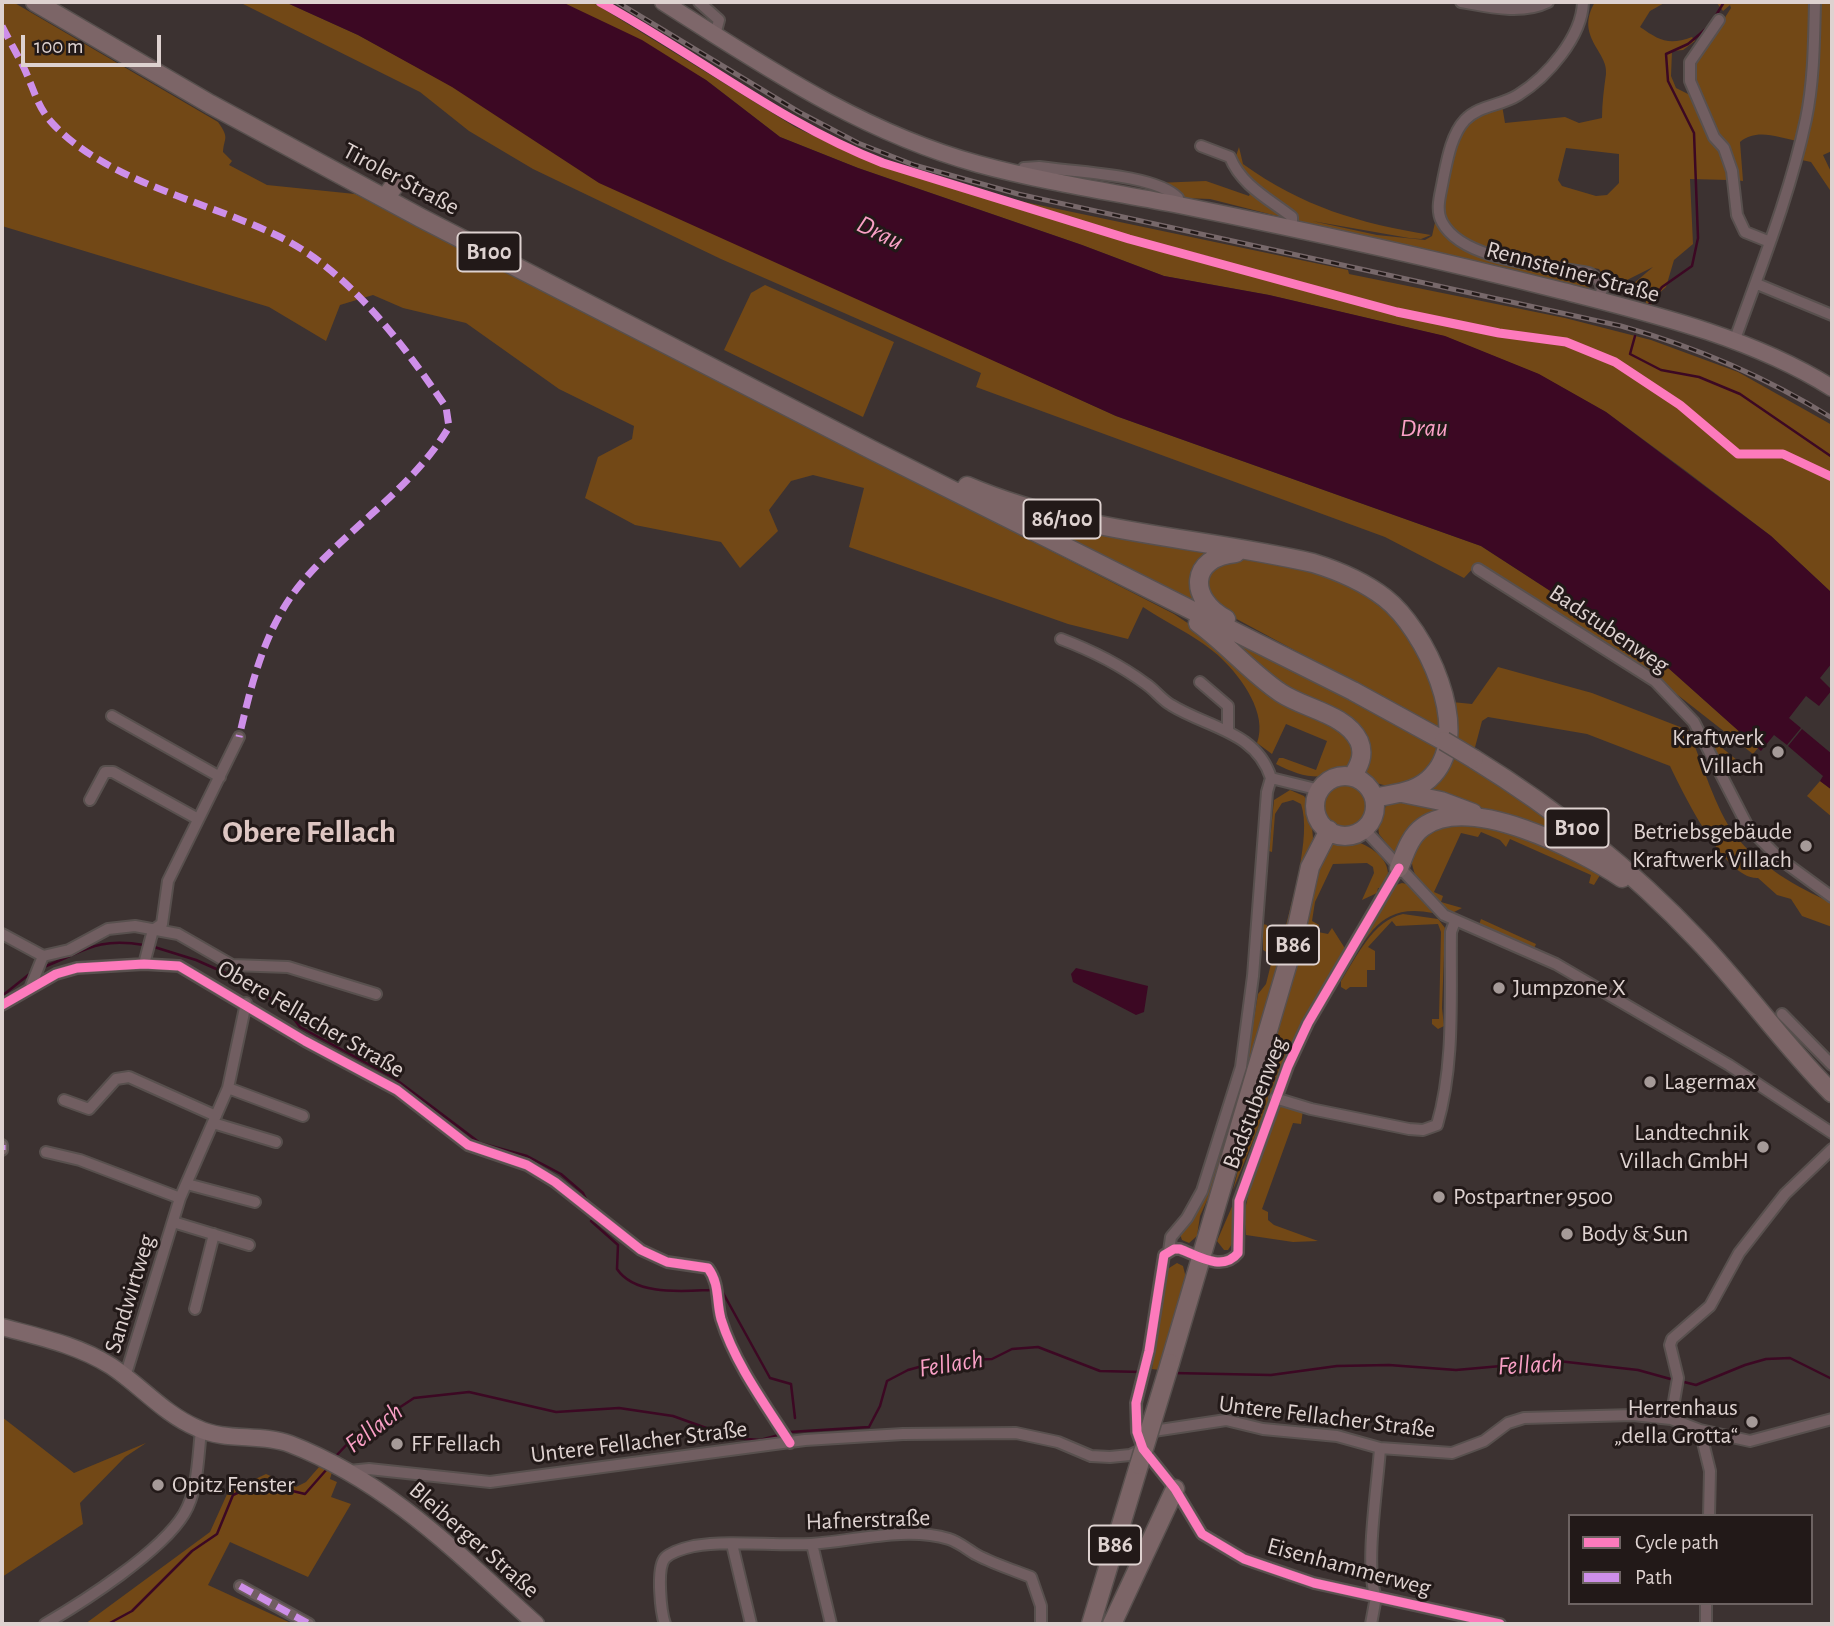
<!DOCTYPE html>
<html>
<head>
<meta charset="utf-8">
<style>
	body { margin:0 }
	#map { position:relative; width:1834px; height:1626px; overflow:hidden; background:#3c3231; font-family:"Alegreya Sans",sans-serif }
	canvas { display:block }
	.frame { position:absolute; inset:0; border:4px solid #ded2d0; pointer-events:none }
	.legend { position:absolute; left:1568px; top:1514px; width:245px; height:91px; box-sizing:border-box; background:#221918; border:2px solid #6d6362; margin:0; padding:9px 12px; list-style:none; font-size:21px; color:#ded2d0 }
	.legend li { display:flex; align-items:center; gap:14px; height:35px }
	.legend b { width:35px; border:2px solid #6d6362 }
	.scale { position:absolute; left:21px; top:35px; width:140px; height:32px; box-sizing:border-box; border:4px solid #ded2d0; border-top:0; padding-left:9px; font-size:21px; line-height:24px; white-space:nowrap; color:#ded2d0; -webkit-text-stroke:5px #221918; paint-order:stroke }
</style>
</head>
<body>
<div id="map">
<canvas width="1834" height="1626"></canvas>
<div class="frame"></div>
<ul class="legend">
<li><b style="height:9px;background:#fd7abc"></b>Cycle path</li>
<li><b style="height:9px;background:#ce8fe9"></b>Path</li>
</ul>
<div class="scale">100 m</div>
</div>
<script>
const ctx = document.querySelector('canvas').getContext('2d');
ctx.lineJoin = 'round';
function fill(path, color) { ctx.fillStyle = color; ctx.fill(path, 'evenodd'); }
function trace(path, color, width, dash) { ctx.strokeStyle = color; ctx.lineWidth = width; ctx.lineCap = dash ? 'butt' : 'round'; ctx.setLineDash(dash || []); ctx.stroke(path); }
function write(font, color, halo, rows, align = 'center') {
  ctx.font = font + ' "Alegreya Sans",sans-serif'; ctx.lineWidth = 6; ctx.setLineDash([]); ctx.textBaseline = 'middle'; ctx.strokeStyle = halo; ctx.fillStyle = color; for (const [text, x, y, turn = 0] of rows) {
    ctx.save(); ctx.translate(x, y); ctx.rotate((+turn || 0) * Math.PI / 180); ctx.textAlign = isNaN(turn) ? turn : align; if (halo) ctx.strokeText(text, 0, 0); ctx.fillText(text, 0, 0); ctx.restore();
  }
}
const green = new Path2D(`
	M2 2H13L218 122C230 139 224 137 223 152L232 161 229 165 267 185 355 194 1174 614 1341 725 1354 741 1353 765C1326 783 1303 778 1276 764L1279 758H1283L1316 770 1327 741 1286 724 1272 754 1257 743C1268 714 1242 678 1221 658 1200 638 1167 623 1143 607L1128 639 1068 624 849 547 864 488 813 475 791 481 769 510 778 531 740 568 721 542 635 525 585 498 598 457 632 439 634 426 559 389 466 323 403 308 373 295 340 305 326 341 269 307 2 226Z
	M239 2H285L358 35 772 259 1116 416 1481 546 1666 666 1758 748 1753 754 1679 696 1477 564 1464 578 1385 537 976 387 981 373 721 259 533 169 469 131 420 92Z
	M562 2H592L795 127 854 155 1176 255 1211 261V257L1117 234 996 196 1348 270 1349 274 1565 318 1651 340 1738 372 1832 425V593L1771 536 1686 471 1606 412 1538 374 1444 336 1269 295 1164 276 1082 245 858 168 780 137 706 80Z
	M1595 2H1666L1650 11 1640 27C1659 40 1668 46 1692 37L1695 41 1683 50 1672 51 1671 76 1676 88 1694 97 1725 158 1729 180 1690 179 1693 244 1674 260 1666 287 1657 295 1650 307H1645L1648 290 1630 293 1617 290 1633 284 1653 267 1611 288 1599 269C1562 261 1446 261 1443 209 1442 195 1449 180 1452 167 1461 129 1465 119 1502 105L1505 123 1565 117 1579 123 1602 118C1602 103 1604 88 1606 74 1609 52 1574 37 1595 2ZM1566 148 1619 154V183L1607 195 1596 196 1562 186 1558 180Z
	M1716 2H1813L1808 94 1797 141C1778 137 1756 128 1740 142L1743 181 1733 180 1696 86 1693 67 1697 51 1719 27 1731 8 1730 5 1723 11Z
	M1818 2H1832V151L1823 155 1832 174V193L1811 162 1797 159Z
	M1239 147 1243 164C1303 207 1358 223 1431 235L1421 239 1409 238 1312 221 1377 235 1425 240 1432 236 1436 218C1457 268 1539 269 1587 278L1591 286 1587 289 1296 221 1248 183 1235 159Z
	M1206 181 1249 196 1251 191 1285 218 1210 199 1183 198 1173 188 1156 183Z
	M765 285 894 342 863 417 724 350 751 293Z
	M1012 507 1215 548 1197 604 1010 512Z
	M1248 557C1276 564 1311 566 1337 578 1395 604 1442 663 1439 728L1218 609 1209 599 1204 578 1215 562Z
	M1240 641 1439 746C1428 788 1393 797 1359 774L1363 741 1292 695 1237 647Z
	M1498 667 1592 693 1688 730C1702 761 1715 809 1735 835 1759 866 1797 887 1832 903V927L1802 916 1791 899 1777 895 1758 878C1725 880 1683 793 1670 766L1587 734 1488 717 1482 721 1474 751 1452 736V702L1472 704Z
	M1709 737 1738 761 1727 773Z
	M1450 753 1501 781 1604 858 1419 793Z
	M1820 781 1832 790V817L1807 796Z
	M1322 805a23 23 0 1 1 46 0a23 23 0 1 1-46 0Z
	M1290 790 1304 796 1310 806 1313 838 1289 941 1219 1174 1200 1216 1197 1236 1189 1243 1182 1240 1180 1234 1199 1208 1208 1190 1245 1073 1258 994 1266 984 1273 956 1263 950V924L1267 925 1268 945 1275 946 1277 939 1283 938C1291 903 1312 836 1301 804L1293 800 1282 803 1275 814 1272 852 1269 851 1274 800Z
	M1411 801 1467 814 1435 816 1400 861 1379 834 1377 818 1388 804Z
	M1439 823 1504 828 1603 870 1594 885 1589 883 1591 875 1510 839 1506 847 1500 840 1481 832 1478 837 1461 833 1434 892 1443 896 1441 902 1462 908 1452 913C1428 899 1407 875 1412 847Z
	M1350 839C1366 844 1387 855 1388 873L1382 889 1378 888 1377 893 1362 900 1374 873 1373 867 1367 863 1333 864 1315 902 1312 921 1319 925 1318 932 1328 934 1332 928 1346 950 1295 1038 1233 1190 1313 876C1322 857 1327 840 1350 839Z
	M1402 883 1407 884 1433 913C1380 902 1368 936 1343 975L1383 900 1393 886Z
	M1403 914 1438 919 1445 928 1442 1008 1444 1026 1438 1029 1432 1024V1019H1439L1441 932 1438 924 1396 926 1392 921 1368 947 1375 951V970H1367V987H1350L1346 990 1341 987V981C1356 958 1373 920 1403 914Z
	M1481 919 1536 944 1534 949 1479 925Z
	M1281 1105 1303 1110 1301 1124 1293 1123 1262 1209 1268 1212V1220L1274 1225 1318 1241 1293 1242 1246 1235 1244 1214 1249 1192 1246 1191Z
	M1234 1202V1241L1228 1250H1224L1217 1241Z
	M1177 1263 1183 1266 1187 1282 1160 1370 1152 1369 1166 1270Z
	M2 1417 74 1473 146 1443 125 1457 80 1503 83 1524 2 1577Z
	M319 1467 332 1472 330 1479 337 1482 331 1497 351 1504 308 1577 230 1542 208 1585 293 1624H85L210 1532 228 1492 266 1474 296 1487 306 1482Z`);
const water = new Path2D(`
	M285 2H562L642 40 706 80 780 137 858 168 1082 245 1164 276 1269 295 1445 336 1539 374 1606 412 1771 536 1832 593V663L1820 678 1832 690 1819 706 1806 696 1789 718 1801 728 1787 745 1774 735 1761 751 1666 666 1481 546 1116 416 599 183 452 87 358 35Z
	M1802 729 1832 754V790L1820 781 1823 776 1788 746Z
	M1076 968 1148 986 1144 1012 1136 1015 1073 982 1071 974Z`);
const stream = new Path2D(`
	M1715 17 1724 2
	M1647 307 1662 287 1692 266 1698 238 1694 133 1668 81 1666 54 1688 44 1707 28
	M1635 336 1630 354 1661 370 1699 377 1740 394 1832 457
	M151 946 196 960 248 983 287 1010 300 1027 394 1078 480 1143 527 1156 561 1174 583 1193 587 1201
	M41 968C84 952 95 937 144 945
	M2 996 32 972
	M591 1221 618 1245 617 1269C635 1296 682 1291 711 1290
	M722 1291 770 1378 791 1384 795 1418
	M1173 1373 1271 1375 1337 1366 1389 1365 1456 1370 1558 1361 1638 1370 1674 1380
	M1680 1381 1696 1385 1745 1365 1766 1359 1790 1358 1832 1379
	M789 1432 869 1427 880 1406 887 1381 908 1370 941 1361 992 1359 1012 1349 1038 1347 1100 1371 1142 1372
	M335 1457 353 1438 414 1398 469 1392 556 1412 619 1408 673 1416 734 1438 760 1440 779 1435
	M108 1624 132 1611 192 1551 217 1534 233 1495 259 1483 305 1494 327 1469`);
const minor = new Path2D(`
	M699 2 719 20 715 35
	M1461 2C1489 7 1522 15 1548 2
	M1583 2C1582 37 1547 77 1518 95 1501 106 1479 105 1465 120 1451 135 1447 161 1443 180 1441 193 1435 209 1442 222 1463 262 1548 265 1589 273L1600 281 1602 290 1598 300
	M1719 20 1690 62V81L1714 137 1724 148 1732 171 1737 215 1745 232 1770 242
	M1201 146 1230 157C1241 185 1269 199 1292 217V228
	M1023 175 1024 168 1039 167C1072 172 1156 174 1178 198L1179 205
	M1757 284 1832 315
	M1734 342C1760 269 1790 195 1806 119 1814 80 1814 41 1815 2
	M1478 569 1655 681 1694 722 1748 827 1780 859 1832 897
	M1061 639C1093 651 1119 664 1146 684 1155 690 1162 700 1171 705 1208 728 1256 731 1271 778
	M1200 682 1228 706V729
	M112 716 220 777
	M90 800 105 772H113L198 819
	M1364 829 1444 915 1556 964 1729 1065 1832 1133
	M1399 868 1308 1023 1288 1066 1239 1201 1238 1253C1223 1272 1198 1256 1180 1249H1174L1164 1255 1149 1351 1136 1403 1137 1432 1143 1449 1175 1489 1202 1534 1244 1559 1314 1583 1500 1624
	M2 934 43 956 69 950 108 929 135 926 178 934 232 965 288 967 376 994
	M144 964 153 930 162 924 168 881 239 737
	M31 986 43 956
	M2 1005 56 974 77 968 144 964 179 966 305 1041 397 1090 468 1145 527 1165 555 1182 641 1250 667 1262 708 1268C720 1284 716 1301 721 1319 735 1364 765 1404 790 1443
	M1782 1014 1832 1065
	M228 1088 303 1116
	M1275 1098 1311 1109 1409 1129 1423 1130 1437 1125C1455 1064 1450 994 1451 932L1455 921
	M64 1100 89 1109 116 1079 129 1077 216 1116
	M213 1123 276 1142
	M2 1150V1145
	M46 1152 80 1160 180 1198
	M187 1184 255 1202
	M173 1222 249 1245
	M1169 1251 1171 1237 1187 1218 1202 1191 1241 1067 1253 976 1267 792 1271 778 1320 790
	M195 1309 214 1234
	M125 1377 180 1198 228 1088 246 1003
	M1671 1419 1678 1378 1670 1345 1672 1339 1710 1306 1739 1253 1785 1194 1832 1149
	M1700 1430 1710 1471 1709 1516
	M1147 1432 1226 1420 1263 1429 1337 1436 1380 1448 1452 1453 1484 1441 1508 1423 1524 1418 1633 1415 1671 1419 1700 1430 1750 1441 1832 1419
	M349 1471 369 1469 490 1482 805 1440 903 1434 1016 1433 1058 1442 1091 1456 1110 1457 1130 1455 1143 1449
	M732 1544 751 1624
	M812 1544 831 1624
	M240 1586 309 1624
	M1376 1597C1364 1567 1378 1484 1380 1448
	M45 1624C83 1602 161 1552 184 1514 198 1491 198 1457 201 1430
	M665 1624C661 1613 656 1568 665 1558 672 1551 685 1548 694 1546 732 1540 773 1546 811 1544 855 1541 906 1526 949 1539 959 1542 968 1550 977 1555 994 1564 1013 1570 1031 1577L1041 1606V1624
	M1371 1624 1376 1597
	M1706 1624V1603`);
const secondary = new Path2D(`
	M663 2C764 66 861 132 978 164 1044 182 1112 192 1179 205 1308 231 1436 259 1563 291 1653 314 1753 338 1832 388
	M2 1327C39 1337 78 1345 111 1366 140 1385 164 1414 197 1428 226 1442 260 1433 290 1444 389 1482 459 1555 536 1624`);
const primary = new Path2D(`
	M35 2 210 104 421 218 872 450 1353 691 1444 741
	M385 198 397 182
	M967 486C1080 534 1195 536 1313 563 1339 571 1363 581 1385 598 1425 629 1474 731 1433 775 1417 793 1396 793 1374 798
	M1226 619C1188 599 1189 557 1236 553
	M1198 623C1227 644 1251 673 1281 693 1305 709 1346 714 1359 741 1365 755 1359 766 1352 777
	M1474 759C1557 810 1631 869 1698 940 1745 989 1784 1045 1832 1093
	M1315 806a30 30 0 1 1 60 0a30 30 0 1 1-60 0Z
	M1402 793 1441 801 1473 813
	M1399 868C1405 853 1410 836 1423 827 1470 793 1580 850 1622 878
	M1170 1363 1292 949 1310 867 1329 830
	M1091 1624 1139 1465
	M1112 1624 1175 1489`);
const rail = new Path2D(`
	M617 2 799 112 858 143 914 165 1018 194 1621 326C1696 347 1766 377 1832 418`);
const primaryBridge = new Path2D(`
	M1444 741 1474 759
	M1139 1465 1170 1363`);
const quiet = new Path2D(`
	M2 26C9 40 17 54 24 68 34 89 37 107 53 124 108 182 205 201 276 235 348 269 402 343 446 407L449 427C413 488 348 528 303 581 265 626 252 682 239 737
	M2 1150V1145
	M240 1586 309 1624`);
const cycleway = new Path2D(`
	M600 2C695 54 782 124 883 163L1129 239 1397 312 1499 333 1566 342 1615 362 1680 405 1738 454H1783L1832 477
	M1399 868 1308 1023 1288 1066 1239 1201 1238 1253C1223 1272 1198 1256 1180 1249H1174L1164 1255 1149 1351 1136 1403 1137 1432 1143 1449 1175 1489 1202 1534 1244 1559 1314 1583 1500 1624
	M2 1005 56 974 77 968 144 964 179 966 305 1041 397 1090 468 1145 527 1165 555 1182 641 1250 667 1262 708 1268C720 1284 716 1301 721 1319 735 1364 765 1404 790 1443`);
const markers = [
	[1778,752,7,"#a59a98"],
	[1806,846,7,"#a59a98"],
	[1499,988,7,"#a59a98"],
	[1650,1082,7,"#a59a98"],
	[1763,1147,7,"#a59a98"],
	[1439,1197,7,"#a59a98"],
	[1567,1234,7,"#a59a98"],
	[1752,1422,7,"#a59a98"],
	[397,1444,7,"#a59a98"],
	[158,1485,7,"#a59a98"]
];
const shields = [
	[489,252,63],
	[1062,519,77],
	[1577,828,63],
	[1293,945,52],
	[1115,1545,52]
];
const shieldNames = [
	["B100",489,252],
	["86/100",1062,519],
	["B100",1577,828],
	["B86",1293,945],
	["B86",1115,1545]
];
const streetNames = [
	["Tiroler Straße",401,179,28],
	["Rennsteiner Straße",1573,272,15],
	["Badstubenweg",1609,629,34],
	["Obere Fellacher Straße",311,1019,30],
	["Badstubenweg",1255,1103,-69],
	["Sandwirtweg",130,1294,-73],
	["Untere Fellacher Straße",1327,1417,7],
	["Untere Fellacher Straße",639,1442,-7],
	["Hafnerstraße",868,1520,-2],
	["Bleiberger Straße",474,1540,41],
	["Eisenhammerweg",1349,1567,15]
];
const poiNames = [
	["Kraftwerk",1764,738,"right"],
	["Villach",1764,766,"right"],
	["Betriebsgebäude",1792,832,"right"],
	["Kraftwerk Villach",1792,860,"right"],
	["Jumpzone X",1513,988],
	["Lagermax",1664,1082],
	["Landtechnik",1749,1133,"right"],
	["Villach GmbH",1749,1161,"right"],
	["Postpartner 9500",1453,1197],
	["Body & Sun",1581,1234],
	["Herrenhaus",1738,1408,"right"],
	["„della Grotta“",1738,1436,"right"],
	["FF Fellach",411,1444],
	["Opitz Fenster",172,1485]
];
const waterNames = [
	["Drau",880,233,26],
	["Drau",1424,428],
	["Fellach",951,1364,-9],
	["Fellach",1530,1365,-3],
	["Fellach",374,1428,-37]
];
const districtNames = [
	["Obere Fellach",309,832]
];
fill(green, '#724816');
fill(water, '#3c0823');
trace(stream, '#3c0823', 2.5);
trace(minor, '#58504e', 14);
trace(secondary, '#58504e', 19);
trace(primary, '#58504e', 21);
trace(minor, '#715e61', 10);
trace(secondary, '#7e676a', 16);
trace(primary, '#7c6567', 18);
trace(rail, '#77686a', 5);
trace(rail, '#221918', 2.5, [8]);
trace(primaryBridge, '#58504e', 21, []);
trace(primaryBridge, '#7c6567', 18);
trace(quiet, '#ce8fe9', 7, [14, 7]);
trace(cycleway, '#fd7abc', 9);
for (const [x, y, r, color] of markers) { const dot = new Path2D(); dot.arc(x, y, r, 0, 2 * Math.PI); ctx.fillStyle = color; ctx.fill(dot); trace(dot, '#221918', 2.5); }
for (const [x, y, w] of shields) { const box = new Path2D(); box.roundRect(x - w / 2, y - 19.5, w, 39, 5); ctx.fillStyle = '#221918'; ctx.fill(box); trace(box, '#ded2d0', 2); }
write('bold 23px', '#ded2d0', null, shieldNames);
write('24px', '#ded2d0', '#221918', streetNames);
write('24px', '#ded2d0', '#221918', poiNames, 'left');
write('italic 26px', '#faa0c6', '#221918', waterNames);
write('bold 32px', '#ddc6c2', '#221918', districtNames);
</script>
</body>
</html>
